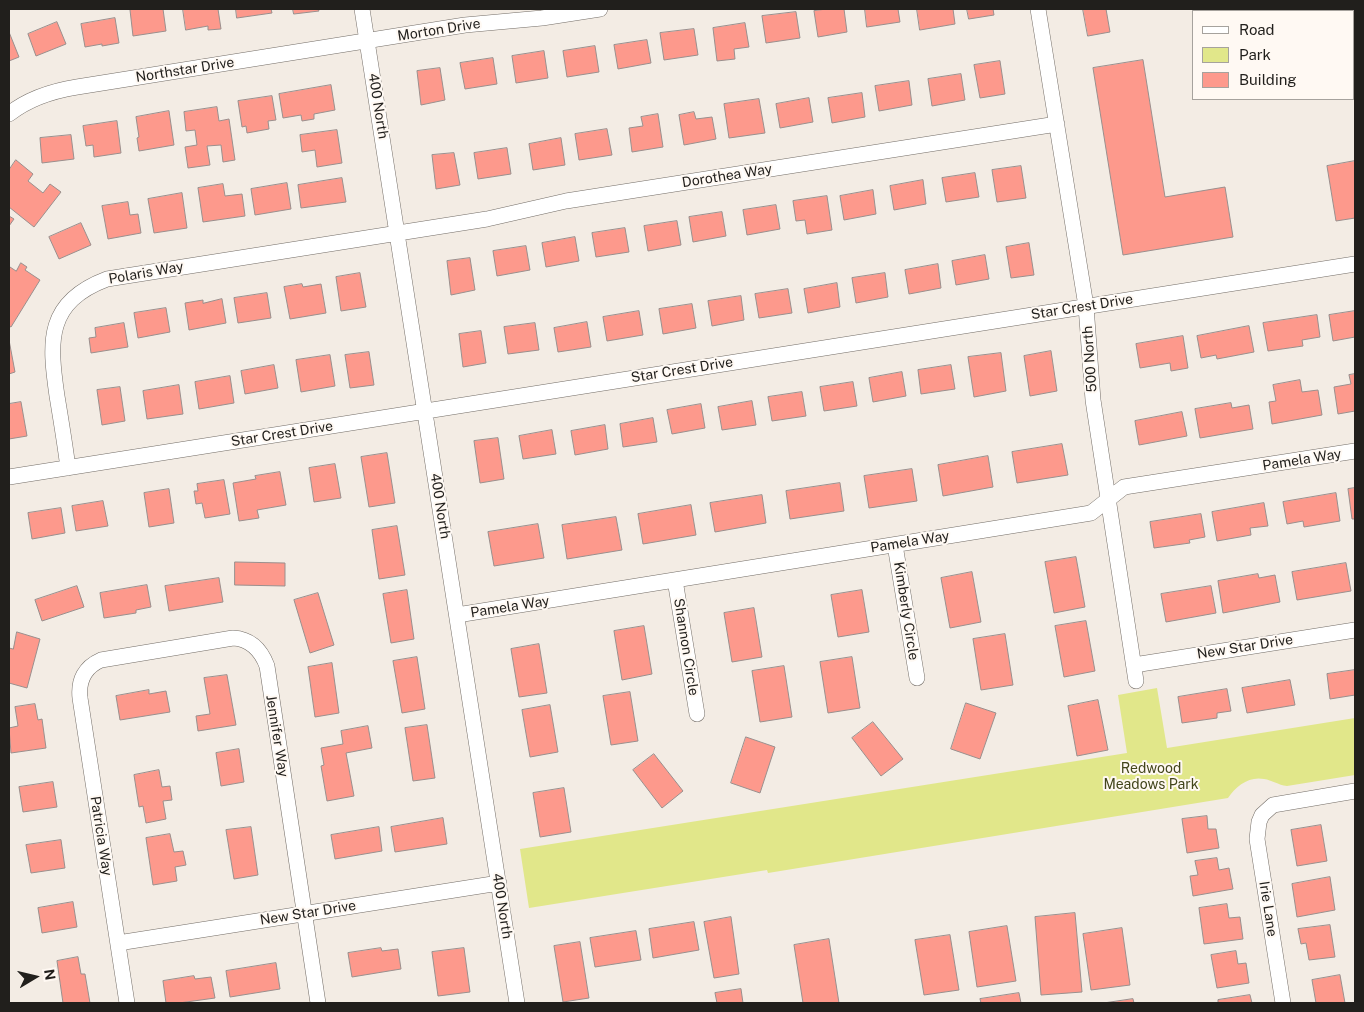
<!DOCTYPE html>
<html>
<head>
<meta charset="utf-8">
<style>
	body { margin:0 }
	#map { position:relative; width:1364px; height:1012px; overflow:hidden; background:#f3ece4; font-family:"Public Sans",sans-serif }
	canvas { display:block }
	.frame { position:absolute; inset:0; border:10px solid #211f1c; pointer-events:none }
	.legend { position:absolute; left:1192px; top:10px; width:162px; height:90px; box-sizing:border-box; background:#fff9f3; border:1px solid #a6a29d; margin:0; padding:6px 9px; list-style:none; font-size:15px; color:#211f1c }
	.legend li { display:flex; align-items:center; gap:10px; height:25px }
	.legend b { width:25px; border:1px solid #a6a29d }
	.north { position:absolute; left:10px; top:952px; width:50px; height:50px; -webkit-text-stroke:4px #fff9f3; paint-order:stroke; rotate:81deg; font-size:14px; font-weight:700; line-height:20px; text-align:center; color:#211f1c }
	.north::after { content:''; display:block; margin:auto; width:18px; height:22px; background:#211f1c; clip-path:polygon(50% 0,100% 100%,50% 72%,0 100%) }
</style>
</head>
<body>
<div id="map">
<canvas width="1364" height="1012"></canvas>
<div class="frame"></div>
<ul class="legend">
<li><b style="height:6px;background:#fff"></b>Road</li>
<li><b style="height:14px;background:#e1e78a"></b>Park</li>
<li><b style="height:14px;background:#fd998c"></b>Building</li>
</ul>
<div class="north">N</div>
</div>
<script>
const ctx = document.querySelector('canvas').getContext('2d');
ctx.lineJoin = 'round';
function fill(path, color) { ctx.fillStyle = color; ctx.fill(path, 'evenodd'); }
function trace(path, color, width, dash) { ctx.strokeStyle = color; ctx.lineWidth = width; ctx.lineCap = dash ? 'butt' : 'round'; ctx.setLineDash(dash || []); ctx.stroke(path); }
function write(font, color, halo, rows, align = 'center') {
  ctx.font = font + ' "Public Sans",sans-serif'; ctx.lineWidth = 4; ctx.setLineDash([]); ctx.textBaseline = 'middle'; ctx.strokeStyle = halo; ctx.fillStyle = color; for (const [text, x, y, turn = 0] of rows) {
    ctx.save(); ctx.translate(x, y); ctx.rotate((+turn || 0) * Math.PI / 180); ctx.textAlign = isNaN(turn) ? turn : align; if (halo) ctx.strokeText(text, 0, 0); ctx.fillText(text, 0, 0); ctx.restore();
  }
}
const green = new Path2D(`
	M1157 688 1167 748 1355 718V775L1287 786C1278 785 1272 780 1264 779 1249 776 1236 786 1228 798L768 873 767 870 529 908 520 849 1127 753 1118 695Z`);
const building = new Path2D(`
	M139 9H163L166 31 133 36 130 10Z
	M183 9H218L221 29 208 30V26L186 30Z
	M236 9H271L272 13 237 18Z
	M293 9H318L319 11 294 14Z
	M827 9H844L847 32 818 37 814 11Z
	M865 9H898L900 22 867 27Z
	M917 9H953L955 24 920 30Z
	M967 9H993L994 15 969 19Z
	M1083 9H1106L1110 32 1088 36Z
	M796 12 800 38 766 43 762 16Z
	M115 18 119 43 102 46V44L85 47 81 24Z
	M57 22 66 44 36 56 28 34Z
	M745 23 749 47 734 49 735 59 717 61 713 28Z
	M694 29 698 55 664 60 660 33Z
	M9 32 19 57 9 61Z
	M647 40 651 63 618 69 614 45Z
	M595 46 599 72 567 77 563 51Z
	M544 51 548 78 516 83 512 56Z
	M493 58 497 84 465 89 460 63Z
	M1143 60 1165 197 1225 187 1233 237 1123 255 1093 68Z
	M1000 61 1005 94 980 98 974 65Z
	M440 68 445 100 421 105 417 71Z
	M961 74 965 100 932 106 928 79Z
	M909 81 912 105 879 111 875 86Z
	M331 85 335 110 314 114V119L302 121 301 115 283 118 279 94Z
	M862 93 865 117 832 123 828 98Z
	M272 96 276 120 268 121 269 129 247 133 246 126 242 127 238 101Z
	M809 98 813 122 780 128 776 104Z
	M759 99 765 133 729 138 724 104Z
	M217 107 219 121 229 119 235 160 223 162 221 145 207 146 210 165 188 168 185 147 197 145 195 130 186 131 184 112Z
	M169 111 174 145 139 151 137 138 139 137 136 117Z
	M694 112 696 119 712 117 716 139 684 145 679 115Z
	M658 114 663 147 632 152 629 128 643 126 641 117Z
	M117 121 121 153 94 157 93 145 86 146 83 126Z
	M607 129 612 155 579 160 575 134Z
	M337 130 342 163 317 167 315 150 302 152 300 135Z
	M71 135 74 159 42 163 40 138Z
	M561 138 565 165 533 170 529 144Z
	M507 148 511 174 478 179 474 153Z
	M454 153 460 185 436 189 432 155Z
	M16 160 33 174 28 181 43 193 50 184 61 192 34 227 9 207V170Z
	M1355 161V218L1336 221 1327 166Z
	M1021 166 1026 198 997 202 992 170Z
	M975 173 979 197 946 202 942 178Z
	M342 178 346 202 301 208 298 185Z
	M923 180 926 204 894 210 890 186Z
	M287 183 291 209 255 215 251 189Z
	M223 184 225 196 242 194 245 216 203 222 198 188Z
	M873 190 876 214 844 220 840 196Z
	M182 193 187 228 154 233 148 199Z
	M827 196 832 230 807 234 805 220 796 221 793 201Z
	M128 202 130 215 138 214 141 233 108 239 102 206Z
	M776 205 780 229 747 235 743 210Z
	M722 212 726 236 693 242 689 217Z
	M9 216 14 219 9 226Z
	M677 221 681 245 648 251 644 226Z
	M81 223 91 245 59 259 49 237Z
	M625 228 629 252 596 257 592 233Z
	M575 237 579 261 546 267 542 243Z
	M1029 243 1034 275 1011 278 1006 247Z
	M526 246 530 270 497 276 493 251Z
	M985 255 989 279 956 285 952 261Z
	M470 258 475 290 451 295 447 261Z
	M21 263 27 267 25 270 40 280 11 327 9 326V270L10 267 16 271Z
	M938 264 941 288 909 294 905 270Z
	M360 273 366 307 341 311 336 277Z
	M885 273 888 297 856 303 852 278Z
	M837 283 840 307 808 313 804 289Z
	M302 284 303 287 321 284 326 313 290 319 284 287Z
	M788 289 792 313 759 318 755 294Z
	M267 293 271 318 238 323 234 298Z
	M741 296 744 320 712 326 708 301Z
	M222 299 226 323 189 330 185 303 203 300V303Z
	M692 304 696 328 663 334 659 309Z
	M166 308 170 332 138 338 134 313Z
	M639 311 643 335 607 341 603 317Z
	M1355 311V337L1333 341 1329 315Z
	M1317 315 1320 337 1302 340 1303 346 1268 351 1263 323Z
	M587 322 591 347 558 352 554 328Z
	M124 323 128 347 91 353 89 338 96 337 95 328Z
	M535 323 539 350 508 354 504 327Z
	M1249 326 1254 352 1217 359 1216 355 1201 358 1197 336Z
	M481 331 486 363 463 367 459 334Z
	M1183 336 1188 368 1171 371 1170 363 1140 368 1136 344Z
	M9 340 15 372 9 374Z
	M1051 351 1057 391 1030 396 1024 356Z
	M369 352 374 385 350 388 345 355Z
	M1001 353 1006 391 974 397 968 357Z
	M330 355 335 386 301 392 296 360Z
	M274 365 278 388 245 394 241 371Z
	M951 365 955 389 921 394 918 370Z
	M902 372 906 396 873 402 869 378Z
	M1355 374V411L1338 414 1334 387 1351 384 1349 375Z
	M230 376 234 403 199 409 195 382Z
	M1300 380 1302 392 1318 390 1322 415 1272 424 1269 402 1276 401 1273 385Z
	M853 382 857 406 824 411 820 387Z
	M179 385 183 414 147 419 143 391Z
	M120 387 125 421 102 425 97 390Z
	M802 392 806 416 772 421 768 397Z
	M752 401 756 425 722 430 718 407Z
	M21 402 27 436 9 439V404Z
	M1231 403 1232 408 1249 405 1253 429 1200 438 1195 409Z
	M701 404 705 428 672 434 667 410Z
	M1182 412 1187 436 1139 445 1135 421Z
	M653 418 657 442 623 447 620 424Z
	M605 425 608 449 575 455 571 431Z
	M552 430 556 454 523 459 519 436Z
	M498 438 504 479 480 483 474 441Z
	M1062 444 1068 475 1017 483 1012 452Z
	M387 453 395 503 369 507 361 457Z
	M988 456 993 487 943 496 938 465Z
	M335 464 341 498 314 502 309 468Z
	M912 469 917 501 869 508 864 476Z
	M280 472 286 505 257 510 259 518 239 521 233 483 256 479 255 476Z
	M224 480 230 514 205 518 202 503 196 504 194 491H198L197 484Z
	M840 483 844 511 790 519 786 491Z
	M1355 488V519H1352L1348 489Z
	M169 489 174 523 149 527 144 493Z
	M1336 493 1340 521 1304 527 1303 521 1287 524 1283 502Z
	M762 495 766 523 715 532 710 503Z
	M103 501 108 526 76 531 72 506Z
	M1264 503 1268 526 1250 528 1251 535 1217 541 1212 512Z
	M691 505 696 535 643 544 638 514Z
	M61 508 65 533 32 539 28 513Z
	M1201 514 1205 537 1189 540 1190 543 1154 548 1150 522Z
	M616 517 622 550 567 559 562 525Z
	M538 524 544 558 494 566 488 532Z
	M397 526 405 575 379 579 372 530Z
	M1076 557 1085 607 1054 613 1045 562Z
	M235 562 285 563V586L235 585Z
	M1346 563 1351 591 1297 600 1292 572Z
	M972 572 981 622 950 628 941 578Z
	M1258 574 1259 578 1275 575 1280 602 1223 613 1218 581Z
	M219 578 223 602 169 611 165 586Z
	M147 585 151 607 136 610V613L104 618 100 593Z
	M77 586 84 607 42 621 35 600Z
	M1211 586 1216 613 1166 622 1161 594Z
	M407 590 414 639 391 643 383 594Z
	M862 590 869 632 838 637 831 595Z
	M318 593 334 645 310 653 294 600Z
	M754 608 762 657 732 662 724 613Z
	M1086 621 1095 671 1064 677 1055 626Z
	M644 626 652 674 622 680 614 631Z
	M17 632 40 639 27 688 9 683V648L13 649Z
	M1005 634 1013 685 981 690 973 639Z
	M539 644 547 693 519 697 511 649Z
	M417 657 425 709 402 713 393 661Z
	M852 657 860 708 828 713 820 662Z
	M332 663 339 713 315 717 308 667Z
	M784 666 792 717 760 722 752 671Z
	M1355 670V695L1330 699 1327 674Z
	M227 675 236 725 198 731 196 716 210 714 204 678Z
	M1290 680 1295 705 1247 713 1242 688Z
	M1227 689 1231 711 1217 713V718L1182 723 1178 697Z
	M149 690V694L166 691 170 712 120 720 116 696Z
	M630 692 638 741 611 745 603 696Z
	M1098 700 1108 750 1077 756 1068 706Z
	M966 703 996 713 980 759 951 749Z
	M35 704 38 720 42 719 46 748 11 753 9 728 18 726 15 707Z
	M550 705 558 752 530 757 522 710Z
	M873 722 903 759 881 776 852 738Z
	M427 725 435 778 413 781 405 728Z
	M368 726 372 748 346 753 354 796 327 801 321 766 324 765 321 748 343 744 341 731Z
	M746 737 775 747 760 793 731 783Z
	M239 749 244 782 221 786 216 753Z
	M654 754 683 791 662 808 633 770Z
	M159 770 162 787 170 786 172 800 163 801 166 819 146 823 143 806 139 807 134 775Z
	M53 782 57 807 23 812 19 787Z
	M564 788 571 832 540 837 533 793Z
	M1207 816 1208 829H1216L1219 848 1187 853 1182 819Z
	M443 818 447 844 395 852 391 827Z
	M1321 825 1327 861 1297 866 1291 830Z
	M251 827 258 875 234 879 226 830Z
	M379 827 382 851 335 859 331 835Z
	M170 834 174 852 183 851 186 865 175 867 177 881 153 885 146 838Z
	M61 840 65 868 31 873 26 845Z
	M1217 858 1219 870 1229 868 1233 889 1193 896 1190 876 1198 875 1195 861Z
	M1330 877 1335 910 1297 917 1292 884Z
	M73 902 77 927 42 933 38 908Z
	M1227 904 1229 918 1240 917 1243 939 1204 944 1199 908Z
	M1075 913 1082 992 1041 995 1035 917Z
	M731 917 739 974 714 978 704 922Z
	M694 922 699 950 653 958 649 929Z
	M1330 925 1335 957 1309 960 1306 943 1301 944 1298 929Z
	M1007 926 1016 981 977 987 969 932Z
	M1122 928 1130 985 1091 990 1083 934Z
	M636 931 641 960 595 967 590 938Z
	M950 935 959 990 924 995 915 940Z
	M829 939 839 1003H803L794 945Z
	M580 942 589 998 563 1002 554 946Z
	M381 948 382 951 398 949 401 969 352 977 348 953Z
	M464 948 470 992 438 996 432 952Z
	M1236 951 1238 964 1246 963 1249 983 1217 988 1211 955Z
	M78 957 81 974H85L90 1003H63L57 961Z
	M276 963 280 989 230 997 226 971Z
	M1340 975 1345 1003H1316L1312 980Z
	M194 976 195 979 211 977 215 998 179 1003H166L163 981Z
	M741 989 743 1003H717L715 993Z
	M1019 993 1021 1003H981L980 999Z
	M1250 995 1252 1003H1218V1000Z
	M1133 999 1134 1003H1104Z`);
const minor = new Path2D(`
	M362 9 517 1003
	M1038 9 1086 306 1093 400 1136 681
	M9 114C28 99 52 91 77 87L465 25 542 18 600 9
	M68 468C65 444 61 420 57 396 49 341 46 302 107 279L487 219 566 201 1057 124
	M9 477 1355 264
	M895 545 917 678
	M675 580 697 714
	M457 615 1091 513 1124 487 1355 451
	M1134 665 1355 630
	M118 943 499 883
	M127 1003 80 698C78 680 85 667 101 660L233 638C251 639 261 650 267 666L318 1003
	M1283 1003 1257 839 1259 822 1262 815 1273 805 1355 791`);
const streetNames = [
	["Morton Drive",439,30,-9],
	["Northstar Drive",185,70,-9],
	["400 North",378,106,81],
	["Dorothea Way",727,176,-9],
	["Polaris Way",146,273,-10],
	["Star Crest Drive",1082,307,-9],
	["500 North",1090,359,-94],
	["Star Crest Drive",682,370,-9],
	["Star Crest Drive",282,434,-9],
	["Pamela Way",1302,460,-9],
	["400 North",440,506,81],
	["Pamela Way",910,542,-9],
	["Pamela Way",510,607,-9],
	["Kimberly Circle",906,611,81],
	["Shannon Circle",686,647,81],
	["New Star Drive",1245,647,-9],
	["Jennifer Way",277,736,81],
	["Patricia Way",101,836,81],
	["400 North",502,906,81],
	["Irie Lane",1268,909,81],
	["New Star Drive",308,913,-9]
];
const parkNames = [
	["Redwood",1151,769],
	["Meadows Park",1151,785]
];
fill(green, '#e1e78a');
fill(building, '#fd998c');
trace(building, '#998f8d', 1);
trace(minor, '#736d67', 16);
trace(minor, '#fff', 15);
write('14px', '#211f1c', '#fff9f3', streetNames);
write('14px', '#43451b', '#fff9f3', parkNames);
</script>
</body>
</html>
